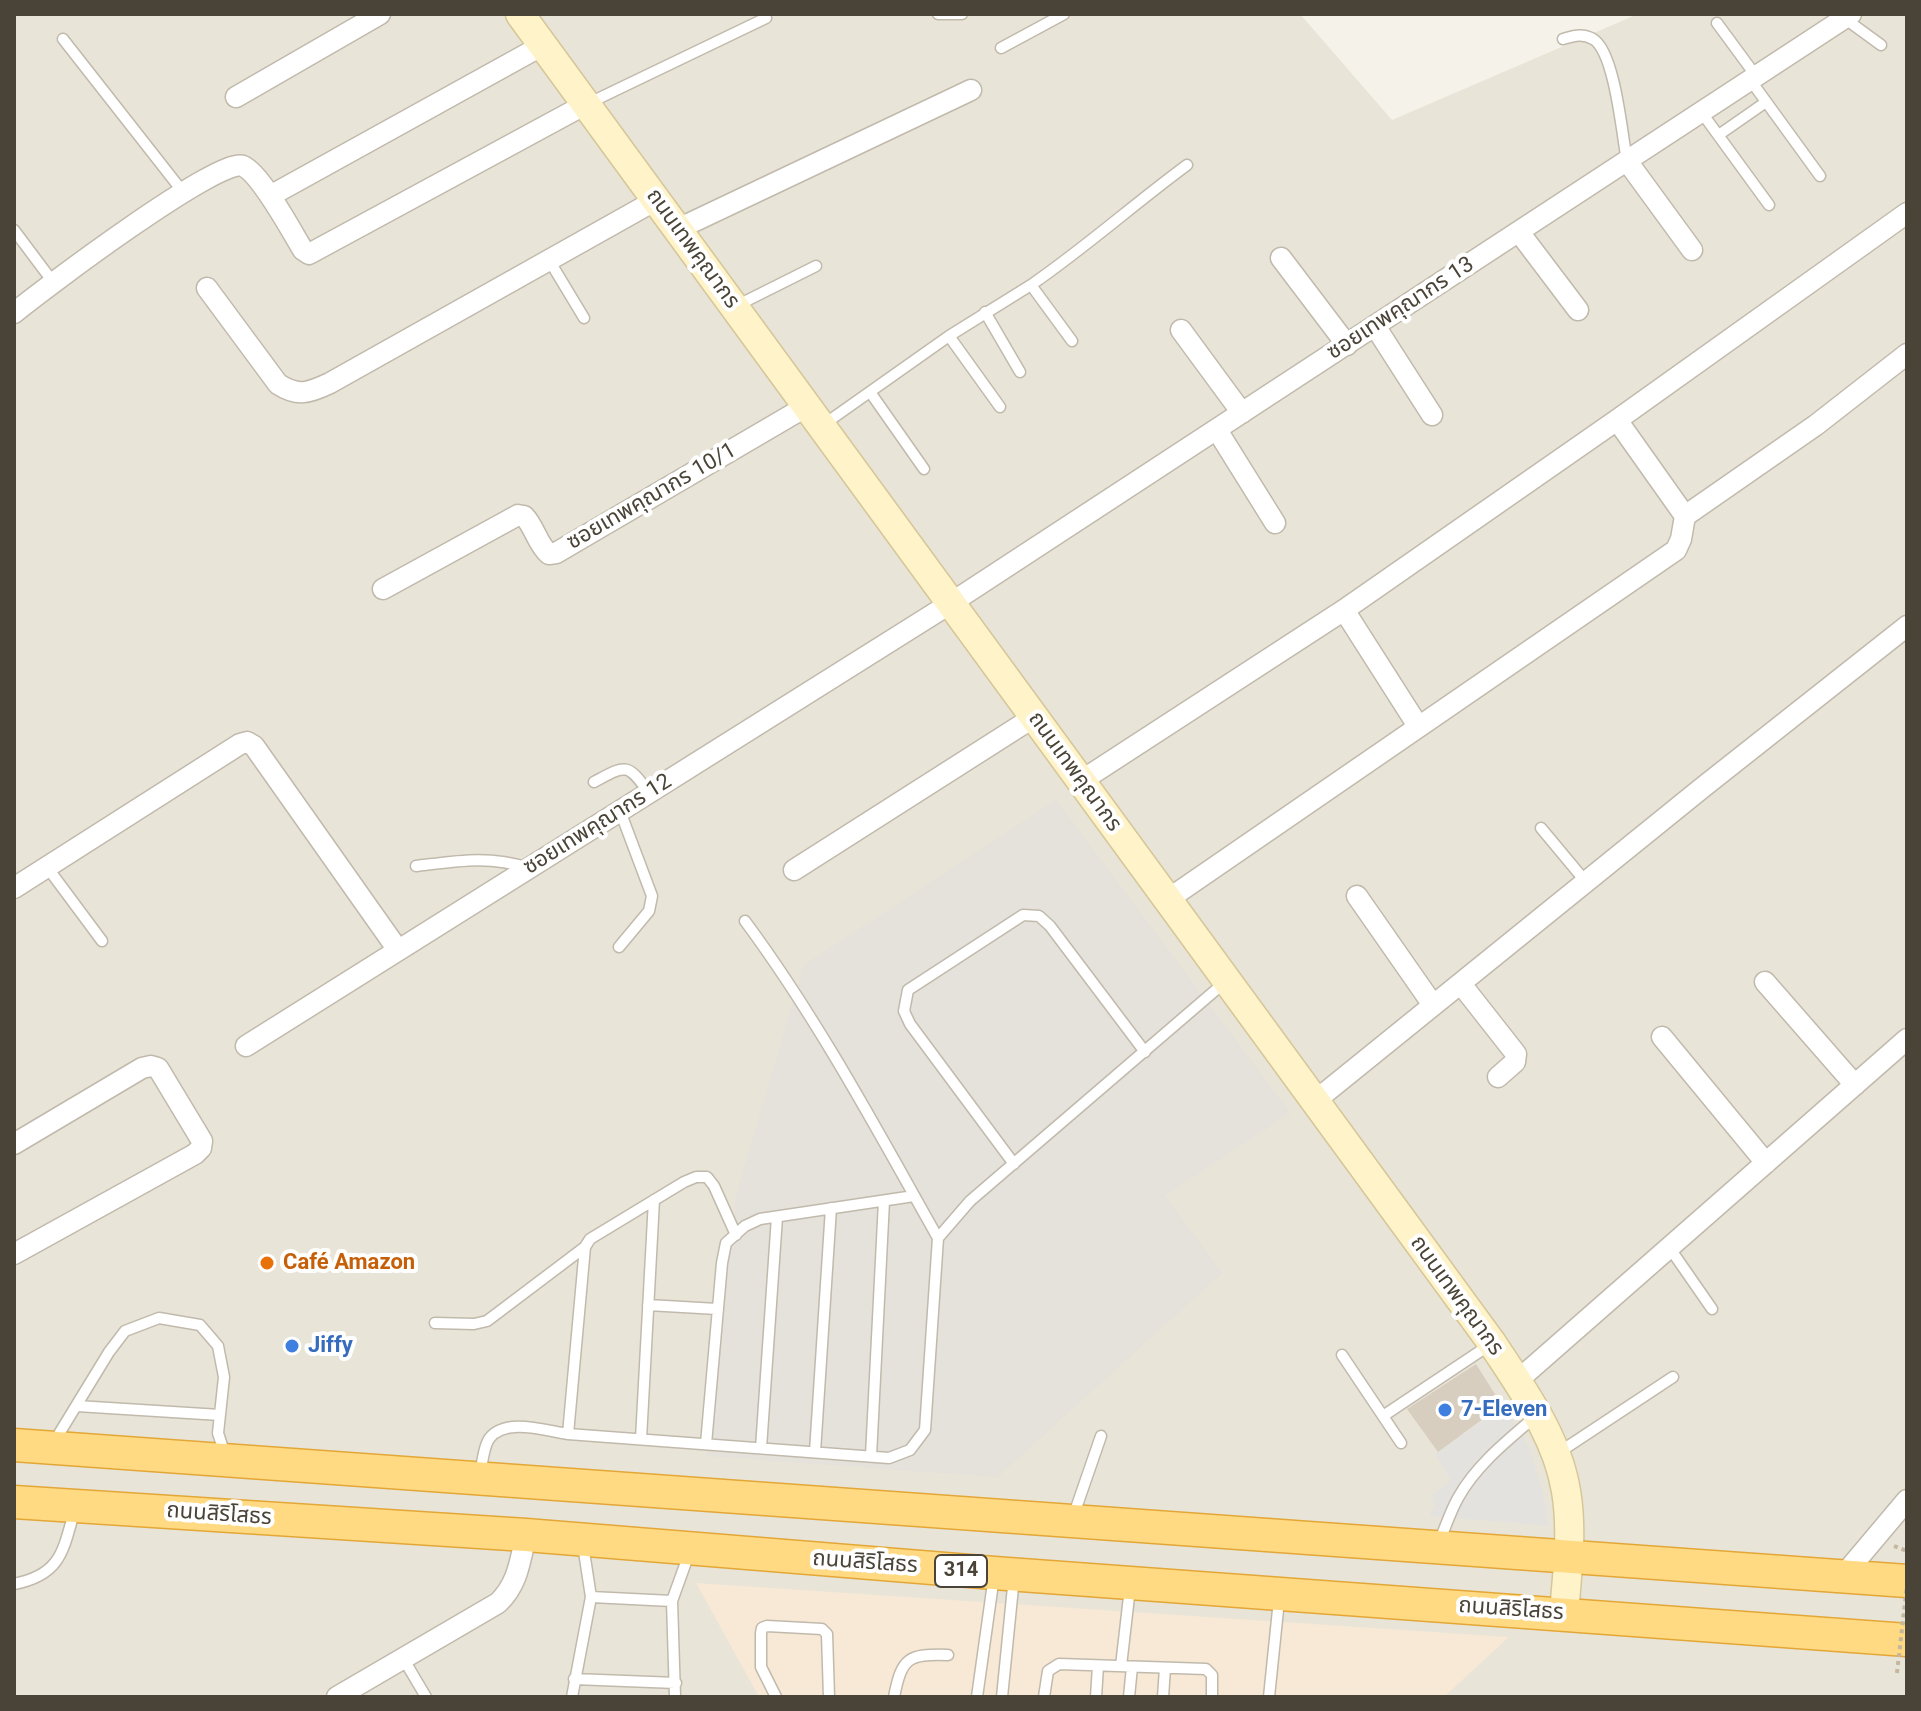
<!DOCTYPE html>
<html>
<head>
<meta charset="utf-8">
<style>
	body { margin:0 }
	#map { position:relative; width:1921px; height:1711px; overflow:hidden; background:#f5f2ea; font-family:Roboto,sans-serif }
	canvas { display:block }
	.frame { position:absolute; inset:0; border:16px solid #4a4337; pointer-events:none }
</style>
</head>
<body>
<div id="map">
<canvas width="1921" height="1711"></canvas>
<div class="frame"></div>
</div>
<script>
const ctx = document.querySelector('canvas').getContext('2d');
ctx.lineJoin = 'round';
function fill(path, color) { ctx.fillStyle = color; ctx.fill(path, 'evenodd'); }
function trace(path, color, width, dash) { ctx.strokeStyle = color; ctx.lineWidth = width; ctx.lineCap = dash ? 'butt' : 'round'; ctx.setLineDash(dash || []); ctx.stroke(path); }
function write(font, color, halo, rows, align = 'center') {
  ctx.font = font + ' Roboto,"Noto Sans Thai",sans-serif'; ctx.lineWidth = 8; ctx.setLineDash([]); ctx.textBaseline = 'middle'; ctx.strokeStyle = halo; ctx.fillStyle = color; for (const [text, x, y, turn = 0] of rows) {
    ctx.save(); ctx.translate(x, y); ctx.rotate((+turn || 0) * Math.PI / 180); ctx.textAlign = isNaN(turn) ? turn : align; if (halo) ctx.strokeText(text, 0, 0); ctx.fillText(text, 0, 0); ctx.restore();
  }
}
const residential = new Path2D(`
	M14 14H1300L1392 120 1638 14H1907V1697H14Z`);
const commercial = new Path2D(`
	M696 1583 1509 1637 1444 1697H759Z`);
const industrial = new Path2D(`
	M1056 800 1290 1113 1165 1196 1222 1273 997 1477 707 1456 736 1196 804 965Z`);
const parking = new Path2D(`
	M1505 1405 1530 1450 1543 1493 1549 1526 1429 1516 1435 1506 1431 1496 1451 1480 1435 1454Z`);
const building = new Path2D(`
	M1476 1364 1498 1399 1485 1412 1487 1416 1438 1452 1407 1409Z`);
const path = new Path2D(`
	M1894 1546 1907 1551`);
const service = new Path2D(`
	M938 14H962
	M1844 18 1881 45
	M1717 23 1756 76
	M63 39 183 192
	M1563 39C1574 36 1582 33 1593 39 1615 52 1622 135 1627 161
	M1001 48 1064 14
	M1751 81 1820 176
	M587 104 766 18
	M1702 113 1769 205
	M1720 134 1766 102
	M14 230 53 282
	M549 260 584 318
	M1031 285C1085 248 1134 204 1187 165
	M736 306 816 266
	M985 312 1020 372
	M949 336 1000 407
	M870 392 924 469
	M823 425 949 336 1031 285 1072 341
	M594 782C626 765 627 762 649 793
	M1541 828 1586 882
	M416 866C457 861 489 855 529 868
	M47 867 102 941
	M745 921C819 1021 877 1130 938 1238
	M619 947 649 911 652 896 620 811
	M1014 1164 910 1024 904 1011 908 990 1023 915 1039 916 1050 926 1145 1052
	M1669 1247 1712 1309
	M648 1305 717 1309
	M435 1323 474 1324 487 1321 585 1247
	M1342 1355 1401 1443
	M77 1406 220 1415
	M1383 1416 1491 1344
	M568 1434 585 1247 590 1239 684 1182 696 1177H707L714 1186 736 1235
	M641 1439 654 1200
	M54 1442 109 1352 125 1331 159 1318 200 1325 218 1346 224 1377 218 1433 225 1455
	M706 1444 722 1263 726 1243 745 1226 760 1219 914 1196
	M761 1448 777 1217
	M815 1452 831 1208
	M1558 1453 1673 1377
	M871 1456 884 1201
	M480 1476C482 1465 483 1448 489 1439 505 1417 546 1431 568 1434L889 1458 910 1450 925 1430 938 1238 970 1201 1225 982
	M1073 1517 1101 1436
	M1438 1544C1445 1529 1450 1512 1458 1498 1476 1465 1508 1440 1536 1416
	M14 1584C60 1575 63 1552 74 1512
	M591 1597 672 1601
	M403 1658 426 1697
	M1121 1666 1130 1588
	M574 1679 676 1683
	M572 1697 591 1597 583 1545
	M675 1697 672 1601 690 1551
	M776 1697 761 1667V1633L762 1628 767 1626 822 1629 827 1634 829 1697
	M894 1697C902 1657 908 1654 948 1655
	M977 1697 994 1576
	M1002 1697 1014 1577
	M1044 1697 1048 1671 1059 1664 1206 1669 1212 1675V1697
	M1096 1697 1098 1666
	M1129 1697 1132 1667
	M1163 1697 1165 1668
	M1269 1697 1279 1600`);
const minor = new Path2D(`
	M236 97 380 14
	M1627 161 1692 250
	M270 196 543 45
	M678 229 971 90
	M1519 232 1578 310
	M1281 258 1347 345
	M207 288 278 384C298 397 309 393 330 383L656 200
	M14 313C42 290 220 156 243 166 261 174 292 232 303 250L309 254 586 104
	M1375 326 1432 415
	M1181 330 1242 413
	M1617 420 1685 516
	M1217 430 1275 523
	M383 589 518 515 524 516C535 527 537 544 549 554L556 553 807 406
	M1344 610 1418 726
	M1081 781 1344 610 1617 420 1907 213
	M794 870 1034 717
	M14 888 240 744 247 742 254 746 398 950
	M1357 896 1433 1005
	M1167 900 1676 550 1681 539 1685 516 1816 425 1907 354
	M1765 982 1855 1085
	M1461 984 1516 1054 1515 1062 1498 1077
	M1662 1037 1766 1163
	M246 1046 951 603 1851 14
	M1315 1101 1702 788 1907 626
	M14 1144 142 1068 151 1066 158 1068 202 1141 201 1148 195 1154 14 1254
	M1517 1381 1907 1039
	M1843 1576 1907 1500
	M337 1697 498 1603C518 1584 520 1561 526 1535`);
const secondary = new Path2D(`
	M520 14 1492 1343C1522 1389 1557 1436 1566 1491 1573 1532 1567 1573 1564 1614`);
const trunk = new Path2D(`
	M14 1445 1907 1581
	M14 1502 526 1535 994 1573 1907 1640`);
const pathBridge = new Path2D(`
	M1897 1673 1907 1585`);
const markers = [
	[267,1263,8,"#e8710a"],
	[292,1346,8,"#3f7fe0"],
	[1445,1410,8,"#3f7fe0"]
];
const shields = [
	[961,1571,52]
];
const shieldNames = [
	["314",961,1571]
];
const streetNames = [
	["ถนนเทพคุณากร",692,249,54],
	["ซอยเทพคุณากร 13",1401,309,-33],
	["ซอยเทพคุณากร 10/1",652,497,-30],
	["ถนนเทพคุณากร",1074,772,54],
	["ซอยเทพคุณากร 12",598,825,-32],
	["ถนนเทพคุณากร",1456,1296,54],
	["ถนนสิริโสธร",219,1515,4],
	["ถนนสิริโสธร",865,1563,4],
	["ถนนสิริโสธร",1511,1610,4]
];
const foodNames = [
	["Café Amazon",283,1263]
];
const shopNames = [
	["Jiffy",308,1346],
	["7-Eleven",1461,1410]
];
fill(residential, '#e9e4d8');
fill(commercial, '#f7e9d5');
fill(industrial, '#e5e1db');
fill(parking, '#e4e2de');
fill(building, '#d7cebf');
trace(service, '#c1baac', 13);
trace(minor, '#c1baac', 23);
trace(secondary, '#d6c799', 31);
trace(trunk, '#e3a737', 35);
trace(path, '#c4b79d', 4, [4, 4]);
trace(service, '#fff', 10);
trace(minor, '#fff', 20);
trace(secondary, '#fff3ca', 28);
trace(trunk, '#ffda82', 32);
trace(pathBridge, '#c4b79d', 4, [4, 4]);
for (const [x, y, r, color] of markers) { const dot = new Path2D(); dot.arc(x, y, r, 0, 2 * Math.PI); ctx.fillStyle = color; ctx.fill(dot); trace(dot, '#fff', 3); }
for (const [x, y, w] of shields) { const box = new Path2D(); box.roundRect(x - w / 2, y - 16, w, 32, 6); ctx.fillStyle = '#fff'; ctx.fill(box); trace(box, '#4a4337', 2); }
write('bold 20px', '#4a4337', null, shieldNames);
write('22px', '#4a4337', '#fff', streetNames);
write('bold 22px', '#c56008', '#fff', foodNames, 'left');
write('bold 22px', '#366cbe', '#fff', shopNames, 'left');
</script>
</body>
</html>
